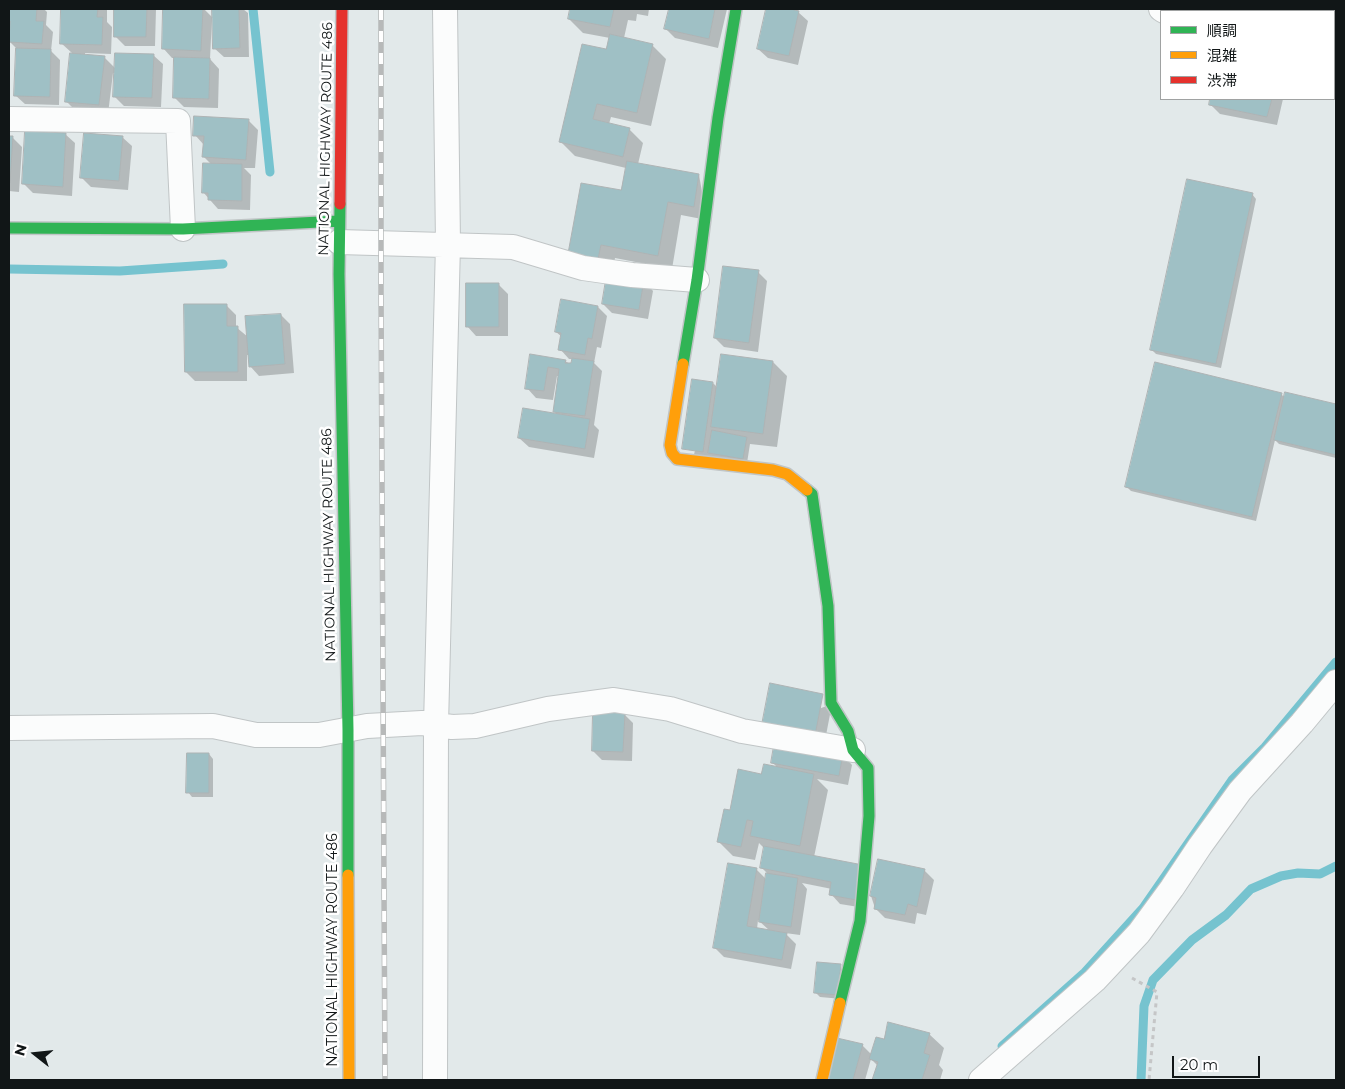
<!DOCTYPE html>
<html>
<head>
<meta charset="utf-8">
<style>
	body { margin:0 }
	#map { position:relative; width:1345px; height:1089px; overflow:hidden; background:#e2e9ea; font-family:Montserrat,"Noto Sans JP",sans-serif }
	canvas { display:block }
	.frame { position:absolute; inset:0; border:10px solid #111617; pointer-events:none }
	.legend { position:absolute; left:1160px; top:10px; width:175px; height:90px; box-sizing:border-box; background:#fff; border:1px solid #a0a2a2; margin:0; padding:6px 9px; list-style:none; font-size:15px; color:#111617 }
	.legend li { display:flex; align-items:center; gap:10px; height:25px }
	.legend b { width:25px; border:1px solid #a0a2a2 }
	.north { position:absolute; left:10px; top:1029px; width:50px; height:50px; -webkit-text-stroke:4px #fff; paint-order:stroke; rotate:286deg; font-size:14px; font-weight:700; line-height:20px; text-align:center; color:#111617 }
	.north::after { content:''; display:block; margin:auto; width:18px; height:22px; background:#111617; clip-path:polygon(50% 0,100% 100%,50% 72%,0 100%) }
	.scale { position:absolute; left:1172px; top:1056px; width:88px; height:22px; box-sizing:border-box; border:2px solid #111617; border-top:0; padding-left:6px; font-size:15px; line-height:18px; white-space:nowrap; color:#111617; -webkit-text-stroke:4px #fff; paint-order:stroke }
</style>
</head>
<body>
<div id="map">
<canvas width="1345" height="1089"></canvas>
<div class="frame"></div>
<ul class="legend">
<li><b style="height:6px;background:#30b455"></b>順調</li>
<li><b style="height:6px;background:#ff9f0a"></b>混雑</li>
<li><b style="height:6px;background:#e5322d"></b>渋滞</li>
</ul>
<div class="north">N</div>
<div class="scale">20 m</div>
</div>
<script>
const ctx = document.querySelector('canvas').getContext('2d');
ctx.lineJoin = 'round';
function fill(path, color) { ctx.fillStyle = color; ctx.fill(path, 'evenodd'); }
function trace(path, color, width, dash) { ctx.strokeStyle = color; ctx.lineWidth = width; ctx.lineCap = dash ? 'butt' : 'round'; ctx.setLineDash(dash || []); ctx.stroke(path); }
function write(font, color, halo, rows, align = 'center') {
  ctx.font = font + ' Montserrat,sans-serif'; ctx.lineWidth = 5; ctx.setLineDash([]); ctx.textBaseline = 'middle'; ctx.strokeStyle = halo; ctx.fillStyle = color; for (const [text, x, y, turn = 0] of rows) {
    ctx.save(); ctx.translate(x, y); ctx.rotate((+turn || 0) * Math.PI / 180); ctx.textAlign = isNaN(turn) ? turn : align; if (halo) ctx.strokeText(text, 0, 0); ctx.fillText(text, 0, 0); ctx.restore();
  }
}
const shadow = new Path2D(`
	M9 9H44L47 12 46 25 53 32 51 51 60 60 59 105 25 104 15 95 17 49 9 41 11 25 9 23Z
	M60 9H107V22L112 27 111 54 85 53V55L104 57 115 68 153 55 163 64 161 107 124 106 114 96 115 73H113L108 114 76 111 66 101 72 53 61 43 63 11Z
	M116 9H156L155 46H125L115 36Z
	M165 9H204L213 18H212L210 59 219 69 218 108 184 107 174 97 175 58H172L163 48Z
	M213 9H243L248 13 249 57H224L214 48Z
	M571 9H649L648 16 637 14 636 21 628 20 624 38 652 45 666 59 651 126 611 117 609 124 629 129 643 143 638 164 699 175 707 220 681 215 672 269 615 258 612 276 644 281 653 291 648 319 612 313 603 304 608 277 583 273 622 191 626 168 575 156 561 142 607 51 610 38 583 33 569 19Z
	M670 9H727L718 48 675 38 666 29Z
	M767 9H785L798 12 808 21 798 65 768 58 758 49Z
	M1212 99H1283L1277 125 1220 114 1210 104Z
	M248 120 258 130 255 168H244L251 175 250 210 218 209 203 192 211 164 204 157V145L195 135Z
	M65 134 75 143 72 196 33 193 24 184Z
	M9 137 13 138 22 147 19 192 9 191Z
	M122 137 132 146 128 190 91 187 82 178Z
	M1252 194 1256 199 1221 368 1156 354 1152 350Z
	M758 272 767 281 758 352 724 347 715 338Z
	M499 285 508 294V336H476L467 326Z
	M227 306 236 315V327L248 337 281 315 290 324 294 373 259 376 250 366 249 355H247V381H195L186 372Z
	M598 307 607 316 601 348 597 347 594 363 602 371 594 425 599 430 594 458 529 447 519 438 558 415 554 411 560 376H557L553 400 536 398 527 388 531 356 565 361 572 365 573 359H569L560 349 562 337 556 332Z
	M773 362 787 376 777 447 750 444 747 463 693 458 713 383 718 388Z
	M1281 394 1285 398 1286 394 1336 406V458L1279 444 1275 440 1256 521 1131 491 1126 486Z
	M832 704 823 751 843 755 852 765 848 785 817 779 828 790 814 857 865 908 840 904 831 894 832 889 802 883 807 889 800 935 785 933 796 944 791 969 724 957 715 948 756 869 766 879 767 873 762 868 765 849 759 843 755 860 733 856 719 842 731 812 762 775 778 768 772 762 776 740 762 730ZM758 920 770 931 757 929Z
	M624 714 633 723 632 761 602 760 593 751Z
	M209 754 213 759V797H192L188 792Z
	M924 870 934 880 926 915 917 913 915 924 885 918 875 908 871 896Z
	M818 964 842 999 820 997 815 992Z
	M929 1034 944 1048 939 1065 943 1070 940 1080H874L878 1066 871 1059 865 1080H827L862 1045 872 1055 885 1040Z`);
const stream = new Path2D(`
	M253 9 270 172
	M9 269 120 271 223 264
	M1002 1046 1085 972 1143 908 1232 780 1265 747 1336 662
	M1141 1080 1144 1006 1153 980 1192 940 1226 915 1251 889 1281 876 1298 873 1320 874 1336 866`);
const building = new Path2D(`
	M9 9H37L36 21H44L42 44 9 42 10 21 9 20Z
	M61 9H98L97 17H103L102 45 60 44Z
	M114 9H147L146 37H114Z
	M163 9H203L201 51 162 49Z
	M212 9H239L240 48 213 49Z
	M570 9H614L610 27 568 19Z
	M669 9H715L709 39 664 29Z
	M766 9H791L799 11 789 56 757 49Z
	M610 34 653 44 637 113 597 104 593 119 630 128 623 157 559 142 582 44 606 49Z
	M16 48 51 49 50 97 14 96Z
	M70 53 105 56 99 105 65 102Z
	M115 53 154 54 152 98 113 97Z
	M174 57 210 58 209 99 173 98Z
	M1210 99H1272L1267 117 1209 105Z
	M194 116 249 119 246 160 202 157 204 136H193Z
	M25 131 66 133 63 187 22 184Z
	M84 133 123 136 119 181 80 178Z
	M9 136H13L10 183H9Z
	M627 161 699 174 694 207 668 202 658 256 601 245 597 264 567 259 581 183 621 190Z
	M203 163 242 164V201L208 200V193H202Z
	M1187 179 1253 193 1216 364 1150 350Z
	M723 266 759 270 749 343 714 338Z
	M607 274 644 280 639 310 602 304Z
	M466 283H499V327H466Z
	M561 299 598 306 592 339 588 338 585 355 558 350 561 333 555 332Z
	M184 304H227V326H238V372H185Z
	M281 314 285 364 249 367 245 316Z
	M530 354 566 360 565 363H571L572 358 594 361 585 416 553 412 559 369 548 367 544 391 525 389Z
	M721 354 773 361 763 434 711 427Z
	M1155 362 1282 393 1252 517 1125 487Z
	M692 379 713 382 703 452 682 449Z
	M1285 392 1336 404V455L1274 440Z
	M523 408 590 419 585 449 518 438Z
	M712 430 747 437 743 459 708 453Z
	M770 683 823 694 814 741 761 730Z
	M593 712 625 713 623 752 592 751Z
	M775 740 843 754 839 776 771 763Z
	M187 753H209V793H186Z
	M764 764 814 774 800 846 750 836 753 821 747 820 741 847 717 842 724 809 730 810 738 769 761 774Z
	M764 846 863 865 856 900 829 895 831 882 760 868Z
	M878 859 925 869 917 907 908 904 905 915 874 909 876 898 870 896Z
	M728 863 757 868 747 926 787 933 782 960 713 948Z
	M766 873 798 878 791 927 759 922Z
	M817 962 841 964 838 995 814 993Z
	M888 1022 930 1033 924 1053 930 1055 922 1080H872L878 1062 869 1059 876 1037 884 1039Z
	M837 1038 863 1044 853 1080H826Z`);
const path = new Path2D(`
	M1132 978 1157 992 1149 1080`);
const street = new Path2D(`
	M1161 9 1164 11
	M1334 55 1336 56
	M9 119 178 121 183 229
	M339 242 513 247 583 268 632 275 697 280
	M9 728 213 726 256 735H319L367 726 422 723 452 727 475 726 548 709 614 700 670 709 742 731 853 750
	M435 1080 436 725 448 244 445 9
	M981 1080 1095 980 1139 933 1172 888 1200 846 1240 791 1302 723 1336 682`);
const fast = new Path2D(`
	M340 204 339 274 348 730V875
	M9 228 183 229 339 221
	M683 364 697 280 718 118 736 9
	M807 490 812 494 828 606 831 703 848 731 853 750 868 768 869 816 860 921 840 1003`);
const slow = new Path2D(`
	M683 364 670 445 672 453 677 459 773 470 787 474 807 490
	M348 875 349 1080
	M822 1080 840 1003`);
const jam = new Path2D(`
	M340 204 342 9`);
const rail = new Path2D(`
	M381 9V288L385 1080`);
const streetNames = [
	["NATIONAL HIGHWAY ROUTE 486",326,139,-89],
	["NATIONAL HIGHWAY ROUTE 486",329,545,-91],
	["NATIONAL HIGHWAY ROUTE 486",333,950,-90]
];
fill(shadow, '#0003');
trace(stream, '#76c3cf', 9);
fill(building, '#9fc0c5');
trace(building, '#aeb3b4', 1);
trace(street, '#c0c5c6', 26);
trace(fast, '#c0c5c6', 14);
trace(slow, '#c0c5c6', 14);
trace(jam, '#c0c5c6', 14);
trace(path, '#c5c6c7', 3, [4, 4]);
trace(street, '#fbfcfc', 24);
trace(fast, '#30b455', 11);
trace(slow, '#ff9f0a', 11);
trace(jam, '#e5322d', 11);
trace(rail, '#b7b9b9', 5.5);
trace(rail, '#fff', 4, [11]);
write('14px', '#111617', '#fff', streetNames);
</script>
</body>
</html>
